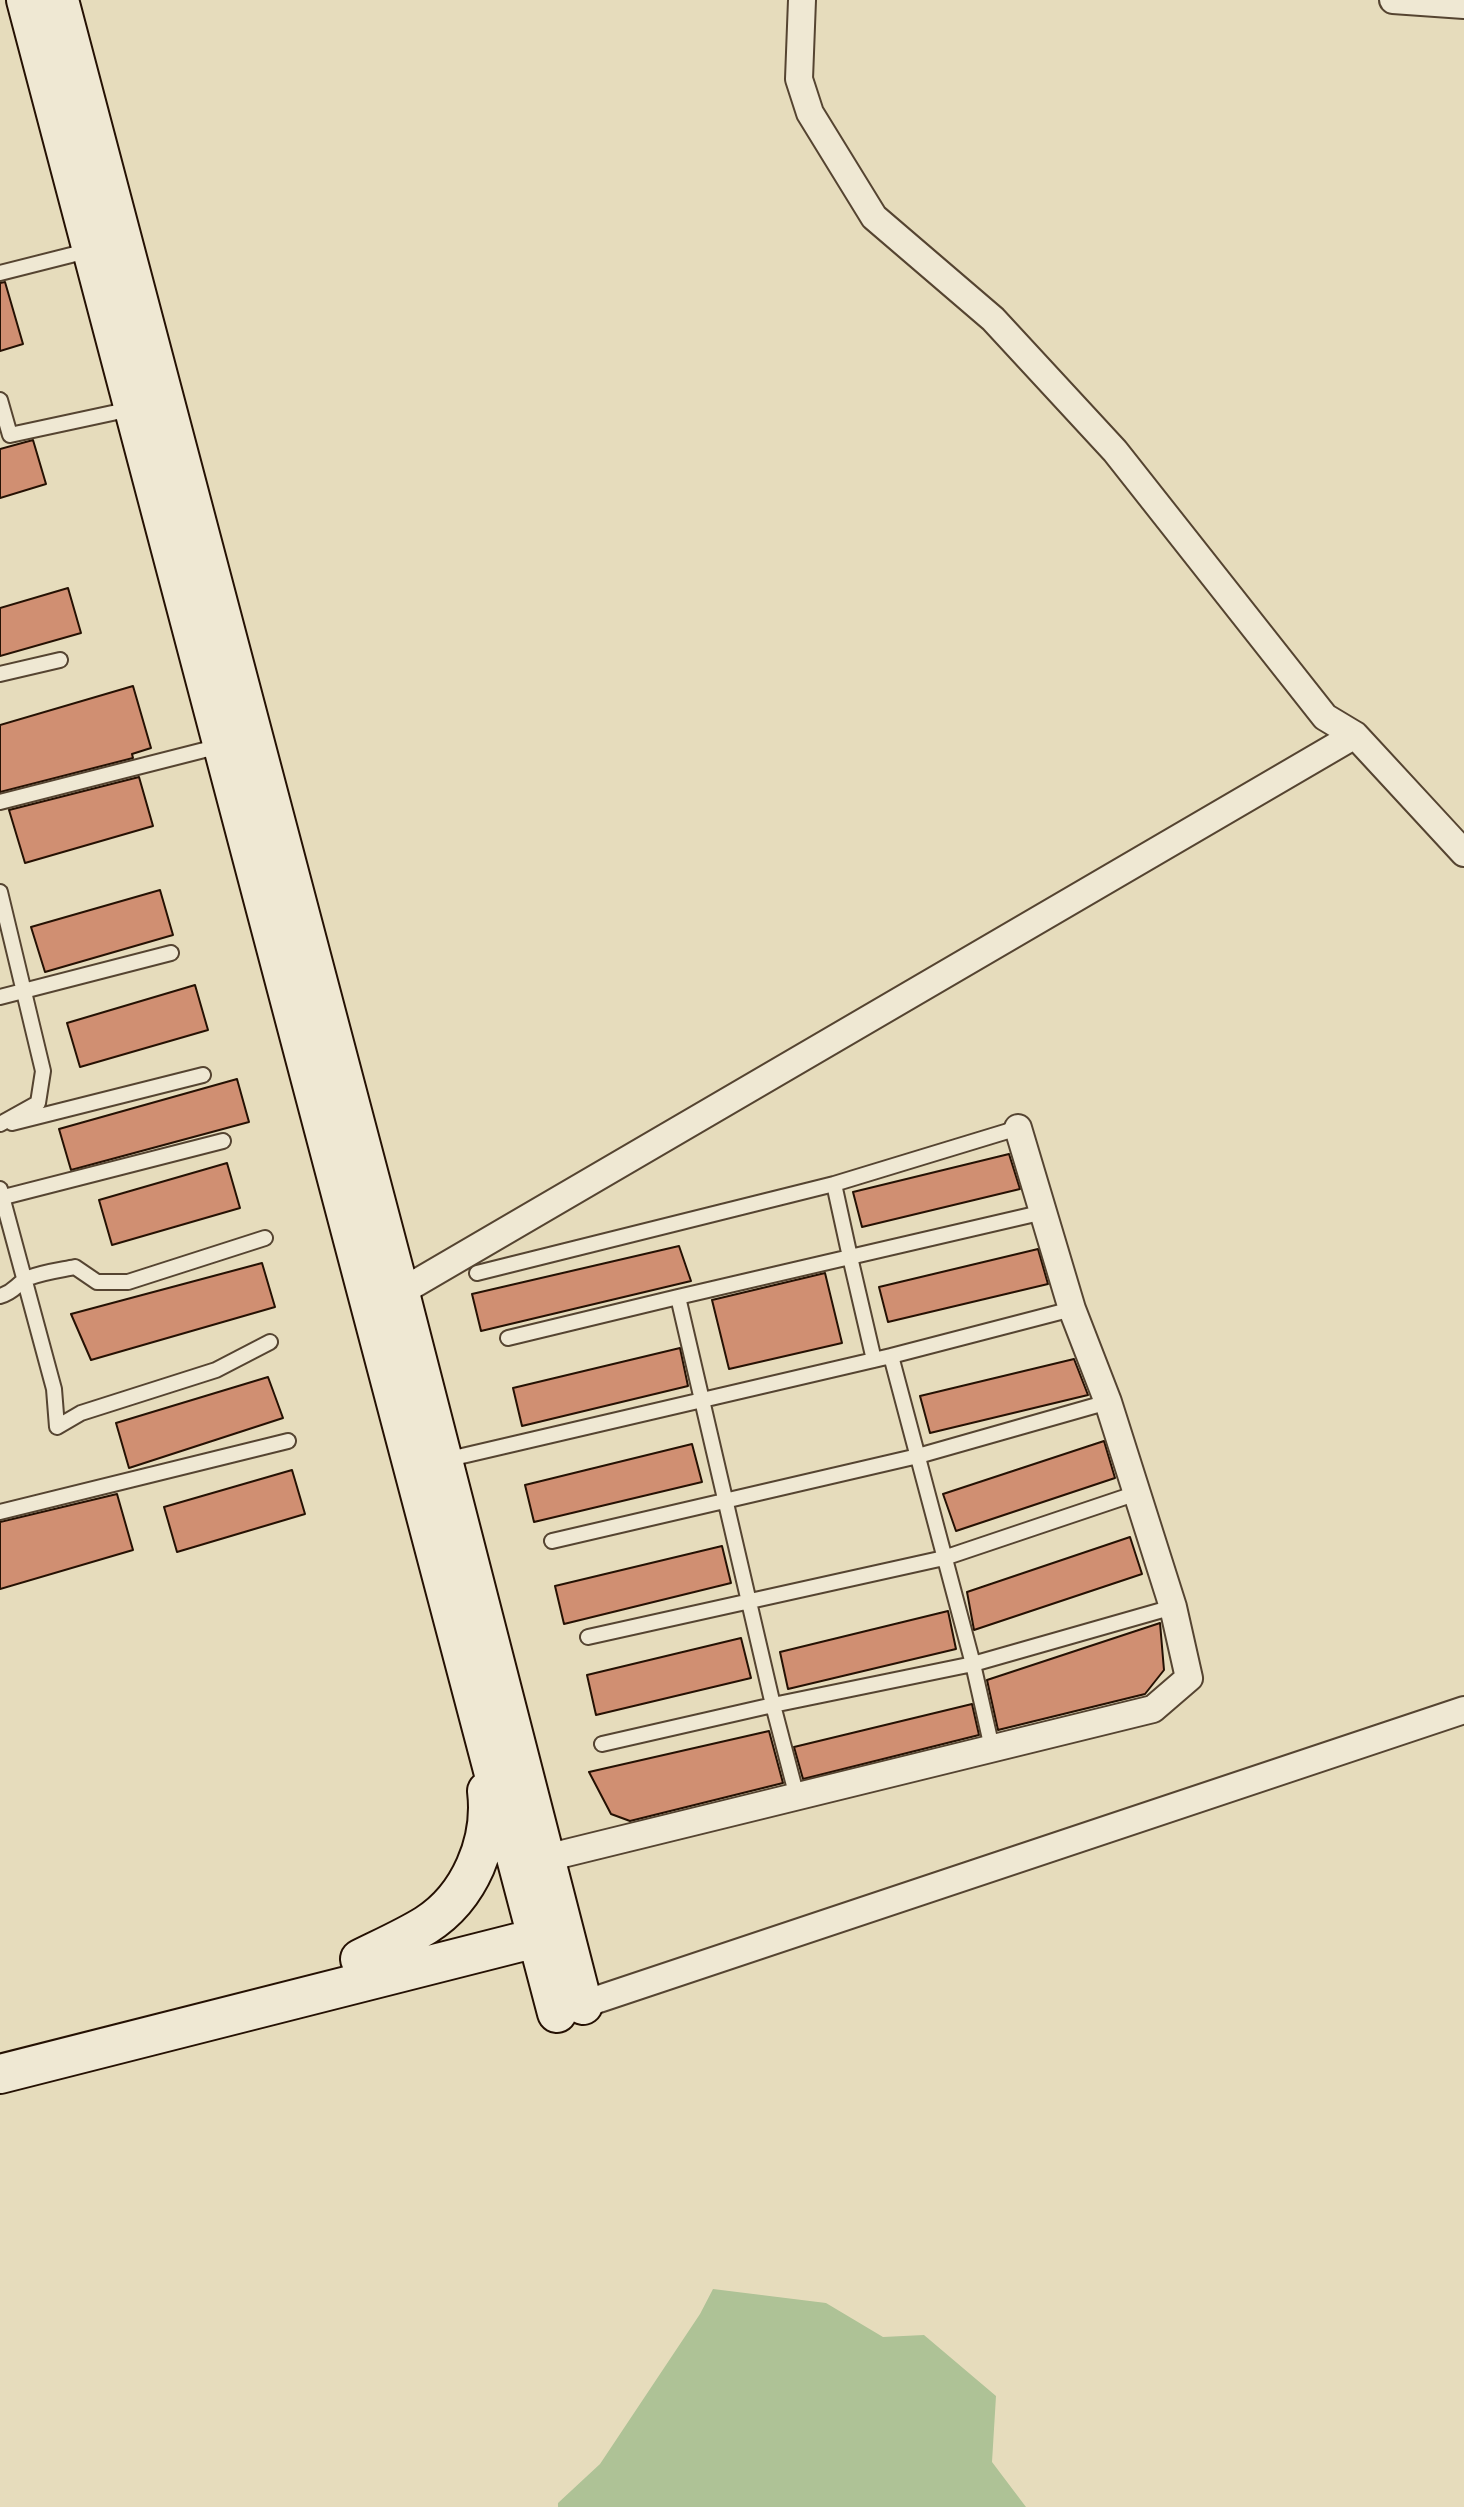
<!DOCTYPE html>
<html>
<head>
<meta charset="utf-8">
<style>
	body { margin:0 }
	canvas { display:block; background:#e6dcbc }
</style>
</head>
<body>
<canvas width="1464" height="2507"></canvas>
<script>
const ctx = document.querySelector('canvas').getContext('2d');
ctx.lineJoin = 'round';
function fill(path, color) { ctx.fillStyle = color; ctx.fill(path, 'evenodd'); }
function trace(path, color, width, dash) { ctx.strokeStyle = color; ctx.lineWidth = width; ctx.lineCap = dash ? 'butt' : 'round'; ctx.setLineDash(dash || []); ctx.stroke(path); }
const green = new Path2D(`
	M713 2289 826 2303 883 2337 924 2335 996 2396 992 2462 1026 2507H558V2503L600 2464 700 2314Z`);
const building = new Path2D(`
	M5 282 23 344 0 351V283Z
	M33 440 46 484 0 498V449Z
	M68 588 81 633 0 656V608Z
	M133 686 151 748 132 754 133 758 0 792V725Z
	M139 777 153 826 25 863 9 810Z
	M160 890 173 935 45 972 31 927Z
	M195 985 208 1030 80 1067 67 1023Z
	M237 1079 249 1122 71 1170 59 1129Z
	M1009 1154 1020 1189 862 1227 853 1192Z
	M227 1163 240 1208 112 1245 99 1200Z
	M679 1246 691 1281 481 1331 472 1294Z
	M1038 1249 1048 1284 888 1322 879 1287Z
	M262 1263 275 1307 91 1360 71 1314Z
	M825 1273 842 1343 729 1369 712 1300Z
	M680 1348 688 1386 522 1426 513 1388Z
	M1074 1359 1088 1395 930 1433 920 1396Z
	M268 1377 283 1418 129 1468 116 1423Z
	M1104 1441 1115 1478 956 1531 943 1494Z
	M692 1444 702 1482 534 1522 525 1485Z
	M292 1470 305 1514 177 1552 164 1507Z
	M117 1494 133 1550 0 1589V1522Z
	M1130 1537 1142 1574 974 1630 967 1592Z
	M722 1546 731 1583 564 1624 555 1586Z
	M948 1611 956 1649 788 1689 780 1652Z
	M1160 1623 1164 1670 1145 1694 998 1730 987 1680Z
	M741 1638 751 1678 596 1715 587 1675Z
	M972 1704 979 1735 803 1779 794 1747Z
	M769 1731 783 1783 630 1821 611 1814 589 1772Z`);
const lane = new Path2D(`
	M0 273 91 250
	M0 400 10 435 131 409
	M0 674 60 660
	M0 802 220 746
	M0 892 43 1071 38 1103 0 1124
	M0 997 171 953
	M12 1123 203 1075
	M1018 1128 834 1184 850 1257 1044 1212
	M0 1189 54 1389 57 1427 81 1413 216 1370 270 1342
	M0 1198 223 1141
	M477 1273 834 1184
	M0 1296C15 1292 16 1284 28 1278 43 1272 60 1270 75 1267L97 1282H128L265 1238
	M508 1338 678 1297
	M891 1356 1072 1309
	M445 1460 891 1356 973 1664 773 1705 797 1797
	M0 1512 288 1441
	M552 1541 918 1456 1108 1402
	M588 1637 944 1558 1137 1493
	M602 1744 773 1705 678 1297 850 1257 874 1360
	M992 1748 973 1664 1173 1607`);
const street = new Path2D(`
	M802 0 799 79 810 113 874 217 993 319 1115 451 1325 717 1355 735 1464 853
	M1393 0 1464 5
	M387 1300 1355 735
	M546 1858 1153 1709 1189 1678 1173 1607 1108 1402 1072 1309 1018 1128
	M569 2009 1464 1710`);
const secondary = new Path2D(`
	M26 0 557 2013
	M59 0 400 1293 583 2005
	M360 1959C382 1948 405 1938 426 1925 470 1897 493 1841 487 1791
	M0 2074 560 1932`);
fill(green, '#aec296');
fill(building, '#d08f72');
trace(building, '#251103', 2);
trace(lane, '#554431', 18);
trace(street, '#554431', 30);
trace(secondary, '#251103', 42);
trace(lane, '#efe8d3', 14);
trace(street, '#efe8d3', 26);
trace(secondary, '#efe8d3', 38);
</script>
</body>
</html>
